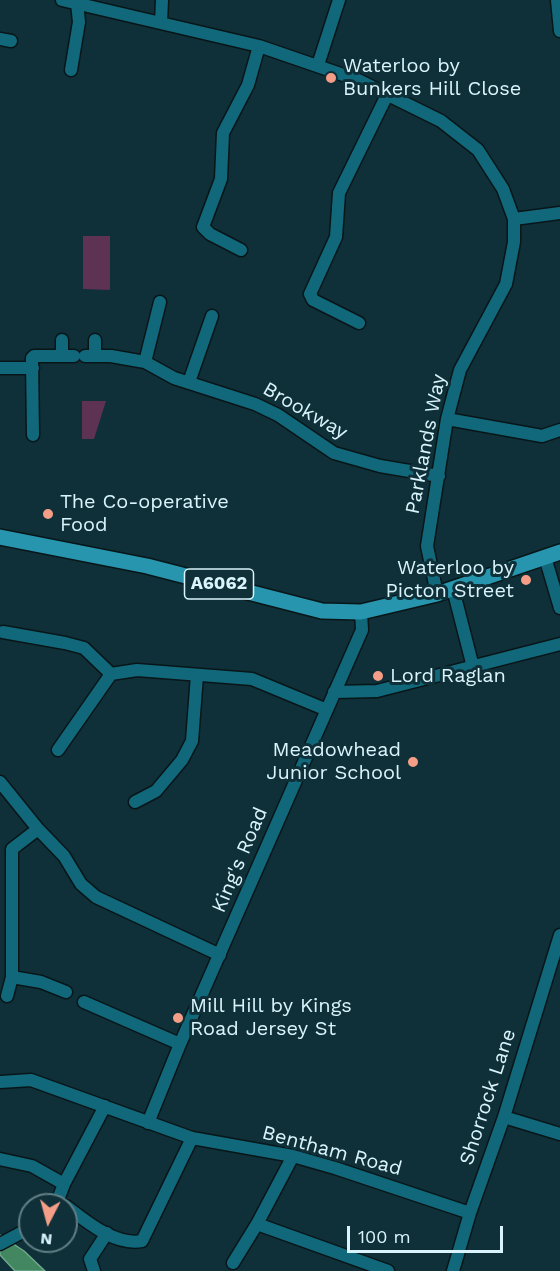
<!DOCTYPE html>
<html>
<head>
<meta charset="utf-8">
<style>
	body { margin:0 }
	#map { position:relative; width:560px; height:1271px; overflow:hidden; background:#0f3038; font-family:"Work Sans",sans-serif }
	canvas { display:block }
	.north { position:absolute; left:18px; top:1193px; width:60px; height:60px; box-sizing:border-box; background:#0f3038; border:2px solid #607e86; border-radius:50%; rotate:186deg; font-size:16px; font-weight:700; line-height:24px; text-align:center; color:#d9f4fc }
	.north::after { content:''; display:block; margin:auto; width:21px; height:27px; background:#f49e87; clip-path:polygon(50% 0,100% 100%,50% 72%,0 100%) }
	.scale { position:absolute; left:347px; top:1226px; width:156px; height:27px; box-sizing:border-box; border:3px solid #d9f4fc; border-top:0; padding-left:8px; font-size:18px; line-height:21px; white-space:nowrap; color:#d9f4fc; -webkit-text-stroke:4px #0f3038; paint-order:stroke }
</style>
</head>
<body>
<div id="map">
<canvas width="560" height="1271"></canvas>
<div class="north">N</div>
<div class="scale">100 m</div>
</div>
<script>
const ctx = document.querySelector('canvas').getContext('2d');
ctx.lineJoin = 'round';
function fill(path, color) { ctx.fillStyle = color; ctx.fill(path, 'evenodd'); }
function trace(path, color, width, dash) { ctx.strokeStyle = color; ctx.lineWidth = width; ctx.lineCap = dash ? 'butt' : 'round'; ctx.setLineDash(dash || []); ctx.stroke(path); }
function write(font, color, halo, rows, align = 'center') {
  ctx.font = font + ' "Work Sans",sans-serif'; ctx.lineWidth = 6; ctx.setLineDash([]); ctx.textBaseline = 'middle'; ctx.strokeStyle = halo; ctx.fillStyle = color; for (const [text, x, y, turn = 0] of rows) {
    ctx.save(); ctx.translate(x, y); ctx.rotate((+turn || 0) * Math.PI / 180); ctx.textAlign = isNaN(turn) ? turn : align; if (halo) ctx.strokeText(text, 0, 0); ctx.fillText(text, 0, 0); ctx.restore();
  }
}
const green = new Path2D(`
	M83 236H110V290L83 289Z
	M82 401H106L94 439H82Z`);
const water = new Path2D(`
	M0 1235 24 1251 45 1271H15L0 1255Z`);
const minor = new Path2D(`
	M62 0 259 46 358 80 441 121 478 150 503 189 514 219V242L506 284 460 370 447 419 427 546 437 594
	M557 0 560 31
	M161 23 162 0
	M0 39 11 41
	M318 65 339 0
	M71 70 79 22 77 3
	M514 219 560 213
	M241 250 210 234 203 227 221 179 223 133 248 85 259 46
	M359 323 313 300 310 294 336 237 339 193 388 93
	M62 340V356
	M95 340V356
	M85 356H111L145 362 174 378 255 404 278 415 334 453 380 466 439 476
	M145 362 160 302
	M0 368H33
	M189 382 212 316
	M447 419 542 436 560 430
	M33 435 32 358 34 356H74
	M545 557 560 608
	M453 589 473 667
	M3 632 65 643 84 648 111 674
	M334 692 377 691 560 644
	M58 750 111 674 137 670 252 679 327 710
	M0 782 38 829 64 856 81 884 96 897 220 955
	M135 802 156 791 182 760 192 741 197 675
	M12 977 41 982 66 992
	M7 996 12 977V849L38 829
	M84 1002 180 1044
	M0 1082 31 1080 192 1138 293 1156 335 1168 470 1213
	M504 1117 560 1134
	M148 1123 180 1044 362 630 361 612
	M0 1159 32 1166 64 1184
	M56 1205 64 1184 105 1106
	M66 1206C87 1222 115 1246 142 1241L192 1138
	M257 1224 388 1271
	M0 1244 30 1228
	M233 1263 257 1224 293 1156
	M94 1271 90 1259 107 1233
	M453 1271 470 1213 504 1117 560 935`);
const major = new Path2D(`
	M0 537 147 566 322 611 361 612 437 594 560 552`);
const markers = [
	[331,78,6,"#f49e87"],
	[48,514,6,"#f49e87"],
	[526,580,6,"#f49e87"],
	[378,676,6,"#f49e87"],
	[413,762,6,"#f49e87"],
	[178,1018,6,"#f49e87"]
];
const shields = [
	[219,584,69]
];
const shieldNames = [
	["A6062",219,584]
];
const poiNames = [
	["Waterloo by",343,66],
	["Bunkers Hill Close",343,89],
	["The Co-operative",60,502],
	["Food",60,525],
	["Waterloo by",514,568,"right"],
	["Picton Street",514,591,"right"],
	["Lord Raglan",390,676],
	["Meadowhead",401,750,"right"],
	["Junior School",401,773,"right"],
	["Mill Hill by Kings",190,1006],
	["Road Jersey St",190,1029]
];
const streetNames = [
	["Brookway",305,411,30],
	["Parklands Way",426,444,-79],
	["King's Road",240,860,-67],
	["Shorrock Lane",488,1097,-72],
	["Bentham Road",332,1151,15]
];
fill(green, '#5d3253');
fill(water, '#42875f');
trace(water, '#6fa88e', 1.5);
trace(minor, '#081619', 15);
trace(major, '#081619', 18);
trace(minor, '#11687a', 12);
trace(major, '#2795ad', 15);
for (const [x, y, r, color] of markers) { const dot = new Path2D(); dot.arc(x, y, r, 0, 2 * Math.PI); ctx.fillStyle = color; ctx.fill(dot); trace(dot, '#0f3038', 2); }
for (const [x, y, w] of shields) { const box = new Path2D(); box.roundRect(x - w / 2, y - 15, w, 30, 4.5); ctx.fillStyle = '#0f3038'; ctx.fill(box); trace(box, '#d9f4fc', 1.5); }
write('bold 18px', '#d9f4fc', null, shieldNames);
write('20px', '#d9f4fc', '#0f3038', poiNames, 'left');
write('20px', '#d9f4fc', '#0f3038', streetNames);
</script>
</body>
</html>
